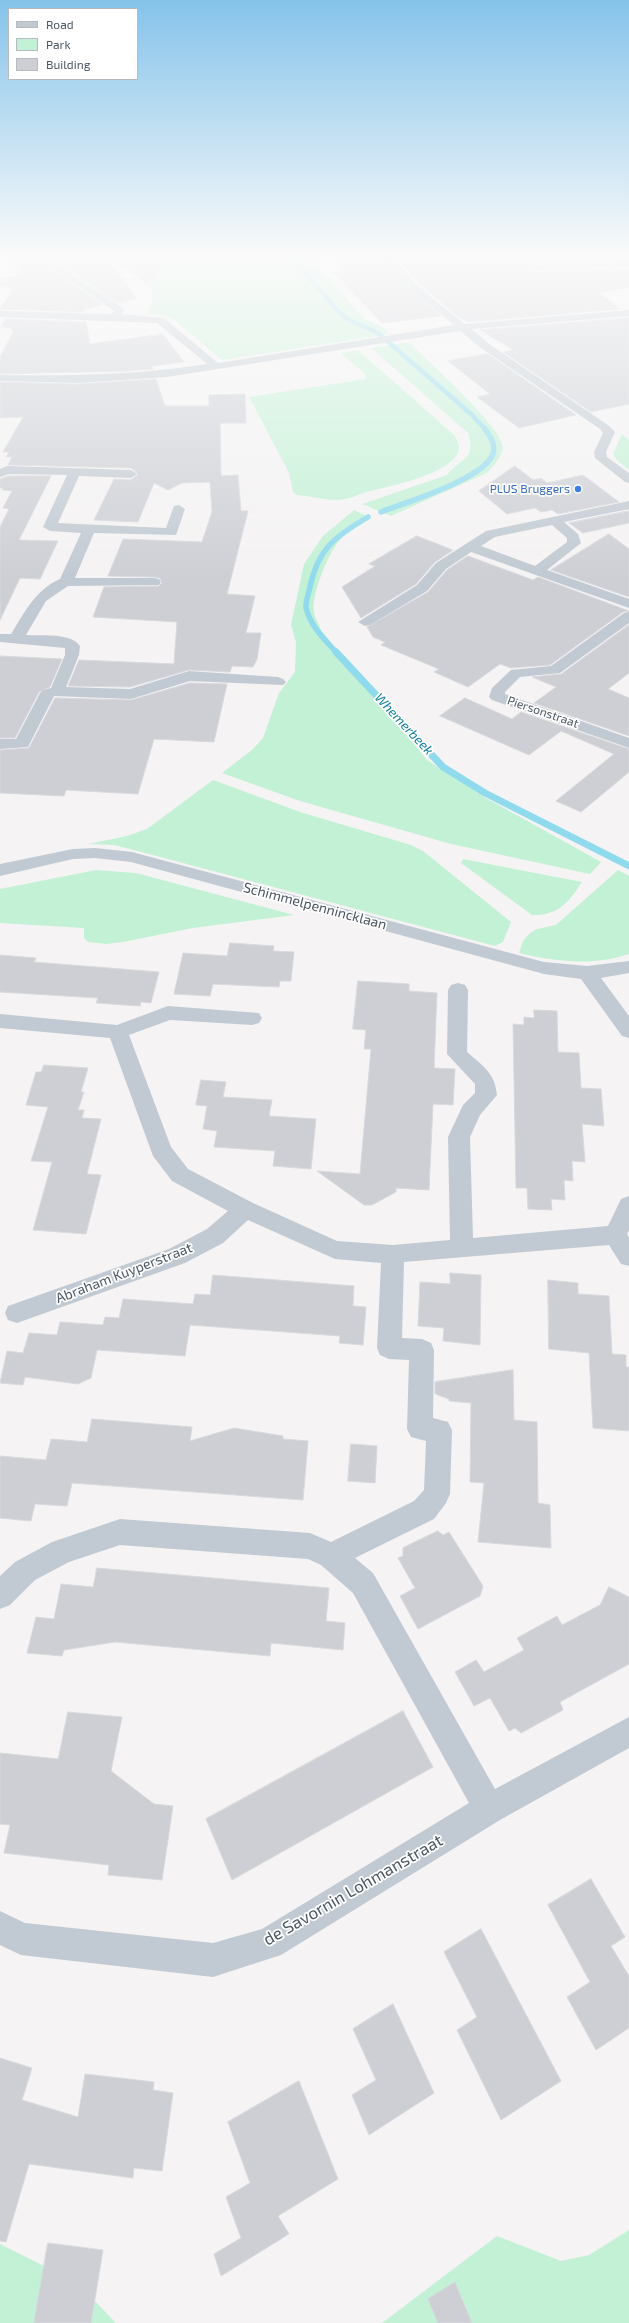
<!DOCTYPE html>
<html>
<head>
<meta charset="utf-8">
<style>
	body { margin:0 }
	#map { position:relative; width:629px; height:2323px; overflow:hidden; background:#f5f3f3; font-family:"Exo 2",sans-serif }
	canvas { display:block }
	.legend { position:absolute; left:8px; top:8px; width:130px; height:72px; box-sizing:border-box; background:#fff; border:1px solid #b7bbc0; margin:0; padding:5px 7px; list-style:none; font-size:12px; color:#4a5661 }
	.legend li { display:flex; align-items:center; gap:8px; height:20px }
	.legend b { width:20px; border:1px solid #b7bbc0 }
</style>
</head>
<body>
<div id="map">
<canvas width="629" height="2323"></canvas>
<ul class="legend">
<li><b style="height:5px;background:#c1cad2"></b>Road</li>
<li><b style="height:11px;background:#c3f1d5"></b>Park</li>
<li><b style="height:11px;background:#cdcfd5"></b>Building</li>
</ul>
</div>
<script>
const ctx = document.querySelector('canvas').getContext('2d');
ctx.lineJoin = 'round';
function fill(path, color) { ctx.fillStyle = color; ctx.fill(path, 'evenodd'); }
function trace(path, color, width, dash) { ctx.strokeStyle = color; ctx.lineWidth = width; ctx.lineCap = dash ? 'butt' : 'round'; ctx.setLineDash(dash || []); ctx.stroke(path); }
function write(font, color, halo, rows, align = 'center') {
  ctx.font = font + ' "Exo 2",sans-serif'; ctx.lineWidth = 3.5; ctx.setLineDash([]); ctx.textBaseline = 'middle'; ctx.strokeStyle = halo; ctx.fillStyle = color; for (const [text, x, y, turn = 0] of rows) {
    ctx.save(); ctx.translate(x, y); ctx.rotate((+turn || 0) * Math.PI / 180); ctx.textAlign = isNaN(turn) ? turn : align; if (halo) ctx.strokeText(text, 0, 0); ctx.fillText(text, 0, 0); ctx.restore();
  }
}
const green = new Path2D(`
	M104 253H128V258L140 261H180L190 253H306L364 318 384 328 390 334 222 360 174 320 164 316 147 314C149 309 153 302 153 296 154 286 113 260 104 253Z
	M409 342C426 359 502 427 503 447 503 456 493 466 487 473L391 516 362 504 447 475C461 457 477 460 468 433L371 348Z
	M358 350 453 434C484 469 386 487 366 492 359 494 352 498 345 499 331 502 311 496 297 495L293 492 289 473 249 397 365 379 366 377 364 373 341 353Z
	M622 434 629 440V470L617 460 613 454Z
	M354 510 371 518C360 525 347 531 339 541 328 554 310 597 314 613 315 618 319 624 321 630L427 760 486 798 601 862 590 874 451 844 300 801 222 773 252 750 263 738 279 693 295 672 296 642 291 625 304 564 323 536Z
	M213 780 300 812 411 845 423 851 511 922 503 942 495 946 134 850 114 845 88 844 127 836 147 829Z
	M463 859 582 882C569 902 558 916 532 915L461 863Z
	M96 870 136 873 294 915 193 928 123 942 106 944 88 942 84 938V928L0 923V889Z
	M618 870 629 876V954C593 966 556 962 519 953L523 941 530 933 537 929 556 925Z
	M629 2230V2323H382L497 2236 561 2261 589 2255Z
	M0 2244 44 2266 90 2296 116 2323H0Z`);
const streamFar2 = new Path2D(`
	M288 253 339 312 349 320 378 333 471 414 486 430`);
const streamFar1 = new Path2D(`
	M381 512C406 502 484 479 493 454 496 444 490 436 485 429
	M337 653C325 640 311 627 306 608 305 602 309 593 310 587 318 548 336 536 368 517`);
const stream = new Path2D(`
	M336 652 443 767 485 793 629 866`);
const building = new Path2D(`
	M8 253H30L103 305 84 309V312L0 309 13 289 0 286V279L20 276 13 271 22 269 13 263 20 261Z
	M44 253H103L137 299 118 303Z
	M111 253H127L150 264 157 259 145 253H184L147 284Z
	M340 253H382L405 284 441 316 382 323 333 272 344 271 338 265H347Z
	M395 253H613L618 259 531 264 525 269 531 272 627 268 629 270V287L599 293 620 309 468 322 456 315 416 281Z
	M629 318V404L591 412 503 352 513 350 480 330Z
	M6 319 86 322 90 344 163 334 184 362 152 366 153 369 130 371 0 374V357L14 330H11L12 328 1 327Z
	M488 354 576 415 519 428 477 397 490 394 448 361Z
	M156 379 165 406H209V395L245 394 246 423H220L221 476 238 475 241 511H248L227 594 255 596 246 633H261L257 659 253 667 232 666 230 672 189 670 130 687 68 686 79 660 174 664 177 622 93 617 104 587 159 586 162 583 160 578 154 577 108 576 123 539 202 542 212 512 210 482 182 483 168 490 154 483 138 522 94 520 114 479 131 480 138 474 131 468 8 465 12 457H6L9 452H3L23 417 0 418V382L78 384Z
	M515 466 533 480 541 478 547 483 583 475 619 502 558 514 552 510 541 512 535 508 507 514 479 491Z
	M9 476H51L19 540 58 541 40 579 20 578 0 620V527L9 509 3 508 12 491 2 490 3 488H0V479Z
	M629 511V523L583 533 569 523Z
	M609 534 629 549V597L551 570Z
	M417 536 453 550 435 562 416 584 361 618 342 587 375 566 369 564Z
	M468 556 533 580 538 577 629 611 623 612 550 665 511 668 500 664 468 687 434 672 439 669 381 645 385 642 373 637 367 627 428 592 447 570Z
	M629 625V673L608 689 629 698V736L534 703 556 687 532 677 561 674Z
	M0 656 62 659 50 687 39 692 15 738H0Z
	M190 683 227 684 214 742 154 739 138 794 66 790 64 796 0 793V750L29 748 55 698 131 700Z
	M465 698 512 719 521 712 629 749V772L581 812 556 801 614 754 561 731 529 755 440 716Z
	M230 943 274 946 273 951 294 952 291 981H280L279 987 213 984 210 996 174 994 183 953 227 956Z
	M0 955 36 958 34 962 159 972 151 1003 141 1002 140 1006 96 1003 98 998 0 992Z
	M358 981 409 984V991L437 993 434 1068 455 1069 453 1105 433 1104 429 1190 396 1188V1192L372 1205H364L317 1171 360 1174 371 1049H364L366 1030 353 1029Z
	M534 1010 557 1011 558 1052 579 1053 581 1088 601 1089 604 1126 582 1124 585 1162 572 1161 573 1181 564 1180 565 1200 551 1199 552 1210 528 1209 527 1188H516L513 1024 524 1025V1017L534 1018Z
	M44 1065 88 1068 81 1092H84L78 1110H84L82 1118 101 1119 87 1174 101 1175 86 1234 33 1230 52 1162 31 1161 48 1107 26 1105 36 1072H41Z
	M201 1080 226 1082 223 1097 272 1100 269 1116 316 1119 311 1169 273 1166 275 1151 214 1147 217 1131 203 1129 207 1106 196 1105Z
	M450 1273 481 1275 480 1345 443 1341 444 1328 418 1326 420 1282 450 1284Z
	M213 1275 354 1286 353 1306 366 1307 363 1345 339 1343 340 1336 190 1325 185 1356 97 1350 91 1378 78 1384 25 1377 23 1385 0 1383 7 1351 23 1353 29 1333 57 1335 60 1322 103 1325 105 1317 119 1318 123 1299 193 1304 195 1294 210 1295Z
	M548 1280 578 1283V1294L609 1296 612 1354 626 1355V1367H629V1431L593 1428 589 1353 549 1349Z
	M513 1370 514 1420 537 1422 538 1503 550 1505 551 1548 478 1542 484 1483 470 1482 471 1403 449 1401V1399L435 1394V1382Z
	M92 1419 192 1427 190 1441 234 1428 283 1436V1439L308 1441 303 1500 72 1483 67 1506 35 1504 31 1521 0 1518V1456L46 1460 51 1439 87 1442Z
	M351 1444 377 1446 375 1483 348 1481Z
	M438 1531 443 1535 449 1532 483 1586 480 1596 418 1629 400 1596 415 1588 398 1558 403 1556V1548Z
	M97 1568 329 1588 326 1621 345 1623 343 1650 271 1643 270 1656 115 1642 64 1650 62 1656 27 1653 36 1617 54 1619 61 1584 93 1587Z
	M609 1587 629 1597V1664L560 1702 563 1710 521 1733 515 1728 509 1731 490 1698 474 1706 455 1672 476 1660 484 1672 524 1650 517 1638 557 1616 562 1625 600 1605Z
	M403 1711 433 1767 232 1880 206 1819Z
	M68 1712 122 1717 111 1771 154 1804 173 1806 162 1880 108 1875 109 1865 4 1853 10 1825 0 1824V1753L58 1759Z
	M591 1879 625 1937 611 1946 629 1976V2028L596 2050 567 1997 590 1982 548 1905Z
	M481 1929 561 2081 501 2120 457 2030 477 2017 444 1952Z
	M393 2004 434 2093 369 2135 352 2095 376 2080 353 2029Z
	M0 2058 32 2068 22 2100 78 2117 85 2074 154 2082 153 2090 173 2093 162 2171 134 2168 133 2178 29 2164 6 2242 0 2241Z
	M299 2081 338 2179 278 2216 289 2234 221 2276 214 2254 241 2238 226 2197 250 2183 228 2122Z
	M48 2243 103 2250 91 2323H34Z
	M455 2282 472 2323H438L428 2299Z`);
const minor = new Path2D(`
	M31 253H41L123 308 124 310 122 314 164 318 218 363 454 325C430 305 398 282 383 253H393C406 280 442 305 465 324L629 310V316L472 329 489 344 608 425 615 432 606 452 607 457 629 473V483L625 482 595 458 594 452 603 433 600 429 481 348 460 331 167 377 78 383 0 381V375C70 376 138 375 207 364L157 323 0 317V311L112 314 114 311Z
	M128 253H141L156 260 151 263Z
	M629 260V266L531 271 526 268 531 265Z
	M7 466 131 470 137 474 131 478 79 476 58 523 166 528 174 506 179 505 185 509 176 535 94 533 75 578H154L159 579 161 582 159 585 68 586 46 601 26 635C40 636 71 632 80 646L79 655 66 687 130 689 189 671 278 677 283 679 286 682 283 685 190 681 131 699 54 696 28 747 0 749V739H16L40 693 43 690 51 688 65 655V648L0 642V634H11C25 612 35 590 60 579L81 533 50 531 43 527 67 475 9 474 0 477V469Z
	M629 501V509L564 522 578 534 581 543 547 570 629 599V608L471 552 446 569 427 591 370 625 365 626 358 622 417 585 436 563 486 531ZM552 525 567 538V542L535 566 481 546 495 537Z
	M629 612V623L560 673 520 677 505 692V694L629 738V748L492 700 489 697 492 688 511 670 551 666 624 613Z
	M95 848 132 852 544 962 587 966 629 961V973L601 978 629 1016V1038L622 1036 581 979 544 974 131 862 95 858 73 859 0 876V864L73 849Z
	M458 983 465 985 468 990 467 1052C483 1066 495 1073 497 1095L480 1115 470 1137 473 1238 608 1226 621 1199 629 1196V1230L627 1234 629 1238V1266L621 1264 609 1245 404 1262 402 1338 422 1339 431 1343 434 1350 433 1418 448 1422 452 1430 450 1494 446 1503 434 1519 355 1558 373 1573 495 1789 629 1717V1748L500 1820 281 1955 213 1977 21 1955 0 1945V1911L25 1923 213 1943 262 1929 469 1803 353 1593 321 1565 308 1559 120 1545 69 1562 35 1580 10 1605 0 1609V1576L15 1562 52 1542 120 1519 310 1533 331 1542 414 1501 424 1490 426 1441 411 1437 407 1429 409 1360 389 1359 380 1355 377 1348 381 1263 335 1259 248 1220 223 1243 185 1263 17 1323 8 1320 5 1313 8 1306 169 1249 207 1229 228 1211 172 1181 153 1156 110 1038 0 1028V1014L117 1025 168 1006 259 1013 262 1018 259 1023 252 1025 170 1020 129 1035 171 1147 188 1169 253 1203 337 1241 393 1245 450 1240 448 1137 463 1105 475 1093V1084L447 1054 448 990 451 985Z`);
const markers = [
	[578,489,4,"#3f7fe0"]
];
const farShopnames = [
	["PLUS Bruggers",570,489]
];
const farStreetnames = [
	["Piersonstraat",543,712,19]
];
const farWaternames = [
	["Whemerbeek",404,724,47]
];
const streetNames = [
	["Schimmelpennincklaan",315,906,15],
	["Abraham Kuyperstraat",124,1273,-21]
];
const nearStreetnames = [
	["de Savornin Lohmanstraat",353,1890,-30]
];
fill(green, '#c3f1d5');
trace(streamFar2, '#90daee', 4.5);
trace(streamFar1, '#90daee', 5.5);
trace(stream, '#90daee', 7);
fill(building, '#cdcfd5');
trace(building, '#d7d9de', 1);
fill(minor, '#c1cad2');
const sky = ctx.createLinearGradient(0, 0, 0, 578);
sky.addColorStop(0, '#85c3ea');
sky.addColorStop(0.44, '#fafafa');
sky.addColorStop(1, '#fafafa00');
ctx.fillStyle = sky;
ctx.fillRect(0, 0, 629, 578);
for (const [x, y, r, color] of markers) { const dot = new Path2D(); dot.arc(x, y, r, 0, 2 * Math.PI); ctx.fillStyle = color; ctx.fill(dot); trace(dot, '#fff', 1.5); }
write('12px', '#366cbe', '#fff', farShopnames, 'right');
write('12px', '#4a5661', '#fff', farStreetnames);
write('italic 13px', '#0c7c9b', '#fff', farWaternames);
write('14px', '#4a5661', '#fff', streetNames);
write('17px', '#4a5661', '#fff', nearStreetnames);
</script>
</body>
</html>
